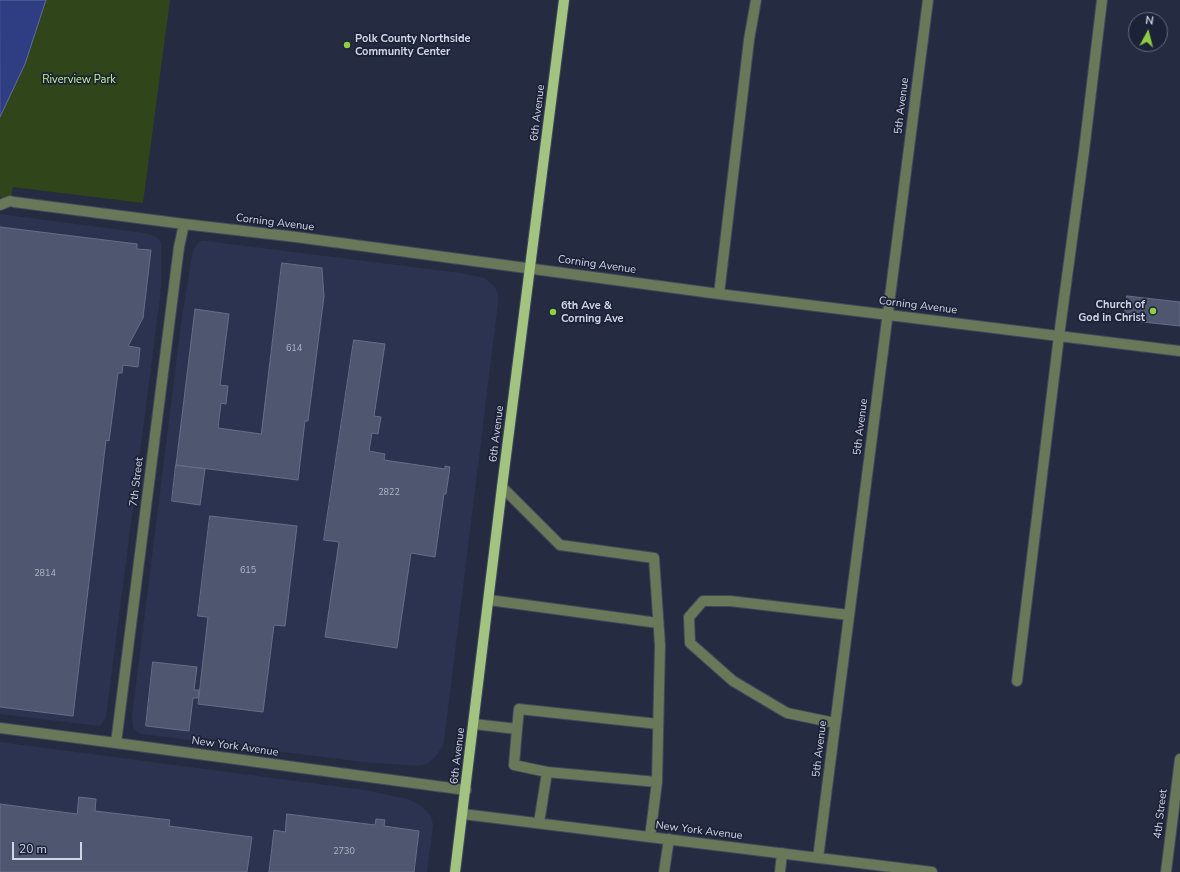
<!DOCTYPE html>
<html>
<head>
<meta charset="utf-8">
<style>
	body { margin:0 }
	#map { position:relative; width:1180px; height:872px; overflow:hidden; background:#252c42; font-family:"Nunito Sans",sans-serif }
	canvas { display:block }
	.north { position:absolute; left:1128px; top:12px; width:40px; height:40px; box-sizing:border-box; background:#1c2238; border:1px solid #646a7d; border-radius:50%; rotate:7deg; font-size:11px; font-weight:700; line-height:16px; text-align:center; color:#d1d6e5 }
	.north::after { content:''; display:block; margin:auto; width:14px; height:18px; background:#90cd40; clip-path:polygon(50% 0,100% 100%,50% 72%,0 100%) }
	.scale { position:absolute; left:12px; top:842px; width:70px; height:18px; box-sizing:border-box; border:2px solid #d1d6e5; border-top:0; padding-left:5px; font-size:12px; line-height:14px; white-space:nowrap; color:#d1d6e5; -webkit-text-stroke:3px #1c2238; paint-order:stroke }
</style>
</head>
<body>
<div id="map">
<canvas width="1180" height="872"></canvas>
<div class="north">N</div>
<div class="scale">20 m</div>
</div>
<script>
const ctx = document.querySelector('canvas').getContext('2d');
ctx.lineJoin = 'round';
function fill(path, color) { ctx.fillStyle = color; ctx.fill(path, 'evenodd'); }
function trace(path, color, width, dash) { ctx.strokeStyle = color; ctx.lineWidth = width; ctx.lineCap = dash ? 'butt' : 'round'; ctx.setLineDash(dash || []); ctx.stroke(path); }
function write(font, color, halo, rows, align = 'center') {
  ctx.font = font + ' "Nunito Sans",sans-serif'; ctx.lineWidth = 3.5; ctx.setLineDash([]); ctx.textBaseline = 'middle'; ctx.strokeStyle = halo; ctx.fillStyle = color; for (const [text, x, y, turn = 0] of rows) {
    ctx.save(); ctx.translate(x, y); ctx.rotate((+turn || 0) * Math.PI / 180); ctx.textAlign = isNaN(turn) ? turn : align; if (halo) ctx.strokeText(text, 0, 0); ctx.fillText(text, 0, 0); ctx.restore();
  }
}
const built = new Path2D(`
	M0 214 144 233 153 235 158 238 161 243V289L106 717 103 722 99 726 0 714Z
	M202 241H206L460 273 484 278 493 285 496 289 498 296V303L444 741 443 745 438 753 433 759 427 764 419 766 363 762 142 734 136 731 133 727 132 717 181 324 193 250 198 243Z
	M0 742 364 790 408 799 418 804 426 810 431 817 433 825 427 872H0Z`);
const green = new Path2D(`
	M0 0H170L143 203 13 187 10 201 0 197Z`);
const water = new Path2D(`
	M0 0H46L25 64 0 117Z`);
const building = new Path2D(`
	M0 227 137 244V249L151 250 143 318 128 346 140 348 138 367 123 365 122 373H118L109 441 106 440 73 716 0 707Z
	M282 263 322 268V269L324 296 308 421H305L298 480 176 465 195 309 229 314 220 385 228 386 226 404 221 403 218 428 261 434Z
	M1127 296 1180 302V326L1124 320Z
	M354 340 385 344 374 416 381 417 378 434 372 433 369 451 385 454 384 460 445 469V466L450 467 446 494H444L435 557 411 553 397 648 325 637 339 542 324 540Z
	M176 465 205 469 200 505 172 501Z
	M210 516 297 526 285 626 274 625 263 712 198 704 208 617 198 616Z
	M153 662 197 667 194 690H199L198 698H193L189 731 146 726Z
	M79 797 96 799 95 811 170 820 169 826 252 837 247 872H0V804L77 814Z
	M287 814 375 825 376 819 385 820 384 826 419 831 414 872H269L274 830 285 832Z`);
const minor = new Path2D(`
	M0 205 10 201 14 202 184 224 296 237 719 294 1180 351
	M719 294 749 40 756 0
	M502 487 560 545 654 558 660 645 657 782 650 837
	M489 600 658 623
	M1017 681 1059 336 1084 151 1102 0
	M835 723 787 713 733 681 690 643 689 617 703 601H730L849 615
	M474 724 517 729 519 709 658 724
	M0 728 116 743 466 790
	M517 729 514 765 547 772
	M116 743 179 247 184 224
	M463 814 932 872
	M539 823 547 772 657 782
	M818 858 928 0
	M664 872 669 839
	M780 872 782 853
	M1166 872 1180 759`);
const major = new Path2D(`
	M455 872 502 487 564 0`);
const markers = [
	[347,45,4,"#90cd40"],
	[1153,311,4,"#90cd40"],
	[553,312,4,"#90cd40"]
];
const numberNames = [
	["614",294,349],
	["2822",389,493],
	["615",248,571],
	["2814",45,574],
	["2730",344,852]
];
const poiNames = [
	["Polk County Northside",355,39],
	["Community Center",355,52],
	["Church of",1145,305,"right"],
	["God in Christ",1145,318,"right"],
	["6th Ave &",561,306],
	["Corning Ave",561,319]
];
const parkNames = [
	["Riverview Park",79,80]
];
const streetNames = [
	["5th Avenue",902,106,-83],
	["6th Avenue",538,113,-83],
	["Corning Avenue",275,223,7],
	["Corning Avenue",597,265,8],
	["Corning Avenue",918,306,7],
	["5th Avenue",861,427,-83],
	["6th Avenue",497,434,-83],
	["7th Street",137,482,-83],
	["New York Avenue",235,747,8],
	["5th Avenue",820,749,-83],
	["6th Avenue",458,756,-83],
	["4th Street",1161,814,-83],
	["New York Avenue",699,831,7]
];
fill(built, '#2b3350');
fill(green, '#31451a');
fill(water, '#2f3e82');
trace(water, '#606ca0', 1);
fill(building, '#4f5770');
trace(building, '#656d88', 1);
trace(minor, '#41475c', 12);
trace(major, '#41475c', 12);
trace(minor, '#687858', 10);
trace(major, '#a2c480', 10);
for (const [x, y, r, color] of markers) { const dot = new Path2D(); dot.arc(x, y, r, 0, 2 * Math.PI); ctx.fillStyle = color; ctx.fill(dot); trace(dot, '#1c2238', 1.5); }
write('9px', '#b0b6c8', null, numberNames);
write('bold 11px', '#d1d6e5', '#1c2238', poiNames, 'left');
write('11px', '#c3f78c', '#1c2238', parkNames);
write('11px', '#d1d6e5', '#1c2238', streetNames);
</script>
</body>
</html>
